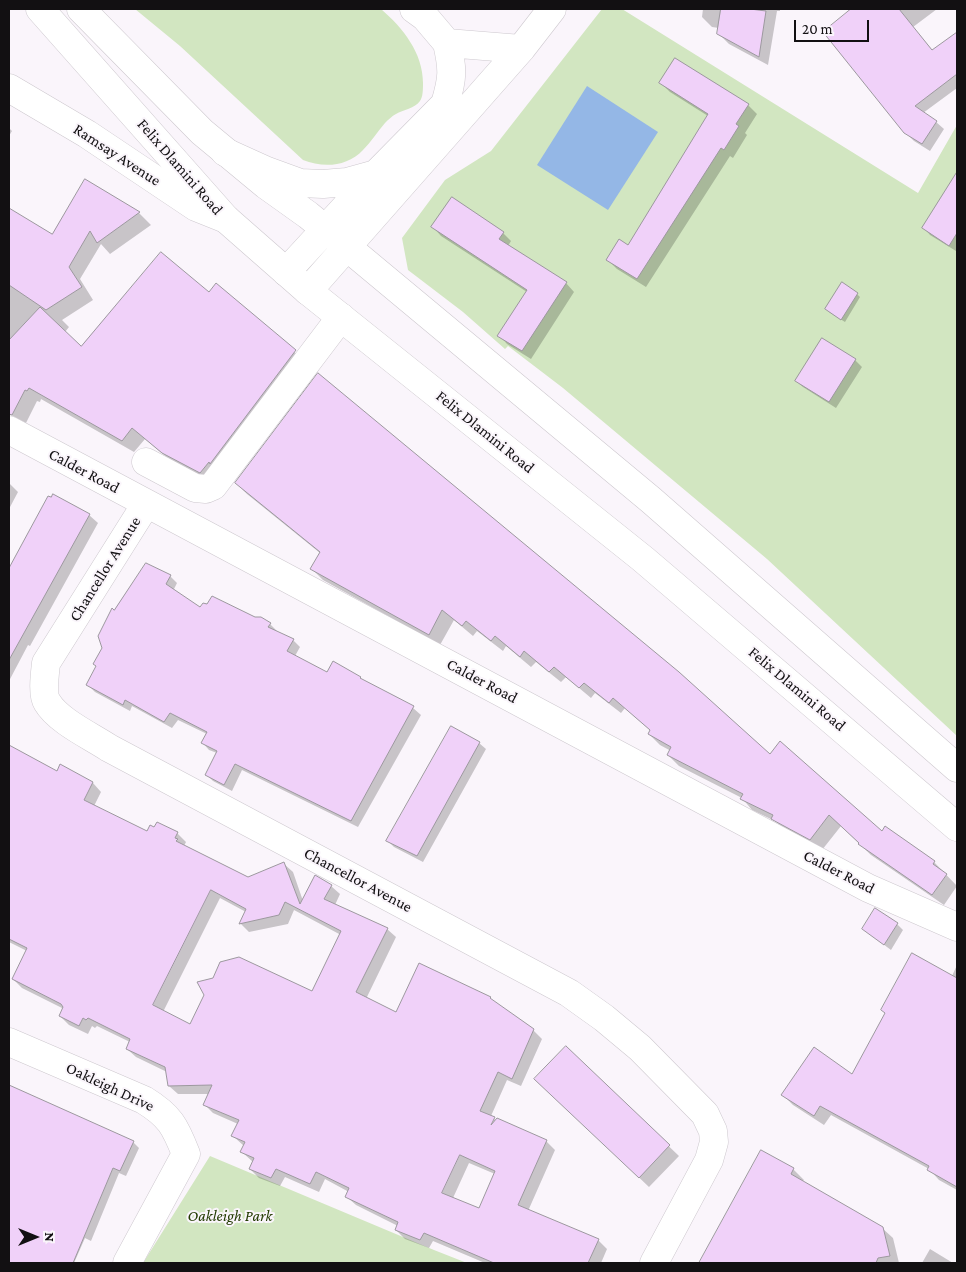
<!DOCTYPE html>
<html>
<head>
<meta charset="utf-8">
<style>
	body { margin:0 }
	#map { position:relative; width:966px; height:1272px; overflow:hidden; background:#faf5fb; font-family:"Crimson Pro",serif }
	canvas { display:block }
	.frame { position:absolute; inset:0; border:10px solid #121012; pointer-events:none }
	.north { position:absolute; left:10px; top:1212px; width:50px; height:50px; -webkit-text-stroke:4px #faf5fb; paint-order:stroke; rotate:90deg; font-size:14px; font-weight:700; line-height:20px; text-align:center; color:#121012 }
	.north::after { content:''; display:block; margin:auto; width:18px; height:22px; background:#121012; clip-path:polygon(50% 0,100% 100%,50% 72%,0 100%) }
	.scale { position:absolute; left:794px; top:20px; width:75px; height:22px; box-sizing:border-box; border:2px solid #121012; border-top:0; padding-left:6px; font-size:15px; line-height:18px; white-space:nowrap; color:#121012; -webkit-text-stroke:4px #faf5fb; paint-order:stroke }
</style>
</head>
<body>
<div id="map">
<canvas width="966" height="1272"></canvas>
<div class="frame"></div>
<div class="north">N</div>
<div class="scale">20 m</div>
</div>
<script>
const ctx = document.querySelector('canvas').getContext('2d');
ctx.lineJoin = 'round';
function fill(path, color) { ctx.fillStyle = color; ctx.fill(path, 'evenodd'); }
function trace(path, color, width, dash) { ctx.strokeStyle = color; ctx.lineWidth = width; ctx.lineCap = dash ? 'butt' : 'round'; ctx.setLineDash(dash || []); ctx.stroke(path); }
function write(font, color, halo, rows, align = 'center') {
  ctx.font = font + ' "Crimson Pro",serif'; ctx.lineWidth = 4; ctx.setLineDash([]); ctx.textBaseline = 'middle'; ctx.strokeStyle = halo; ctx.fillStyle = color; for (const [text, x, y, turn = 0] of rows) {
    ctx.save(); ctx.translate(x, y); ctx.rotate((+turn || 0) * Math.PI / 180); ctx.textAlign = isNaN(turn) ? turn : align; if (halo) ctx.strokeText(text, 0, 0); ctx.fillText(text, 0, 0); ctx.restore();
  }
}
const green = new Path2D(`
	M135 9H381C403 28 423 53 423 83 423 89 423 97 420 101 415 108 403 110 396 114 392 116 388 120 385 123 377 132 371 142 363 150 347 167 323 168 303 160L180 46Z
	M602 9H622L918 193 957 125V736L767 559 563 388 508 346 505 349 463 312 408 270 402 238 445 180 491 151Z
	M210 1156 434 1250 467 1263H143Z`);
const water = new Path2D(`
	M587 86 658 132 608 210 537 165Z`);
const shadow = new Path2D(`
	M703 9H780V11H777L768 65 729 44 719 34V28L712 27 702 17Z
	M853 9H937L913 27 933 51 957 33V88L923 113 936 122 944 129 930 151 914 141 905 132 824 32Z
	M661 83 748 105 757 114 745 133 747 135 733 158 730 156 646 287 617 269 608 260 629 247 708 116 670 92Z
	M9 128 12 131 9 136Z
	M86 181 139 213 151 225 110 254 101 244 80 279 93 300 62 320 69 327 65 332 81 347 209 294 216 284 307 363 212 484 176 465 145 439 134 452 41 399 40 402 37 401 26 423 9 414V209L52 236Z
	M946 193 957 200V249L956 251 930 235 924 228Z
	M433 227 503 233 511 241 508 246 566 283 574 292 531 359 507 344 499 335 527 292 441 236Z
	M857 294 860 297 845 322 829 312Z
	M822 340 855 360 862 367 836 408 803 387 796 381Z
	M9 483 18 492 9 509Z
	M236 483 770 756 882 833 934 862 957 886 944 905 871 855 841 826 822 850 784 829 775 821 752 810 742 798 679 766 668 755 671 751 660 745 649 734 651 731 625 708 621 713 595 693 591 698 566 677 561 682 536 662 531 667 506 646 503 651 477 631 473 636 454 620 440 645 323 580 312 569 320 553 247 494Z
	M89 515 98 523 30 646 28 645 9 681V566L10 567Z
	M170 576 177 583 173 591 201 609 255 618 270 624 277 631 276 632 293 640 300 647 295 656 328 673 333 663 360 678 364 682 413 708 421 715 358 827 242 770 232 791 213 781 206 774 217 753 209 750 202 742 207 734 178 720 172 728 132 706 130 711 95 692 88 685 97 667 115 611Z
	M479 743 486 749 423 862 394 847 388 841Z
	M9 746 57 772 93 783 101 792 94 806 148 833H177L186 842 184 846 248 879 284 864 293 872 303 901 331 886 340 894 335 905 387 929 396 937 366 999 396 1014 533 1030 542 1039 521 1086 507 1080 491 1116 496 1121 546 1141 555 1150 528 1211 598 1240 607 1249 601 1263H485L433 1241 429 1248 405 1239 396 1230 398 1226 356 1205 347 1197 349 1192 325 1179 319 1192 285 1177 280 1186 259 1178 250 1169 253 1162 242 1152 244 1146 233 1136 238 1124 213 1113 204 1104 209 1094H178L169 1086 167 1072 136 1057 127 1049 130 1042 97 1026 95 1028 92 1026 88 1034 69 1025 60 1016 64 1009 22 988 13 979 27 951 9 942V860L25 828 9 820ZM220 898 246 912 240 923 249 932 288 924 294 910 341 935 312 992 190 1026 163 1012ZM492 1120H494L490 1131ZM469 1163 495 1174 480 1210 453 1198Z
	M897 924 903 930 891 950 863 929Z
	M957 965V1190L939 1180 929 1169 831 1115 824 1125 793 1105 783 1095 852 1075 952 976Z
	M566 1048 679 1156 649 1187 546 1089Z
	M9 1087 133 1142 139 1148 126 1176 119 1173 91 1241 85 1238 74 1263H9Z
	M761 1152 793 1169 804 1180 802 1182 882 1228 893 1238 899 1263H700Z
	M930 1249 953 1263H922Z`);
const building = new Path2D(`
	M721 9H750L766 11 759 57 717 34Z
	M851 9H899L932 50 957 32V74L915 106 937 121 922 144 904 133 823 32Z
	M675 58 749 104 736 124 739 126 724 150 721 148 637 279 606 260 619 239 628 245 708 114 659 83Z
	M957 172V233L949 246 922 228Z
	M85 179 140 212 97 243 90 231 69 267 82 287 46 310 9 285V208L52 234Z
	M452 197 504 232 499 239 567 282 522 351 497 336 527 290 431 227Z
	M161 252 209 292 216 283 296 350 210 464 209 462 200 473 162 453 132 428 122 441 29 388 27 391 25 390 12 415 9 414V340L40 307 81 346Z
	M842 282 858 293 841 320 825 309Z
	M822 338 856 359 829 402 795 381Z
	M318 373 679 672 770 754 780 741 882 831 885 826 935 861 933 864 947 874 932 895 858 844 859 843 829 815 810 840 771 819 773 815 740 799 743 794 667 755 671 747 648 734 650 730 613 698 609 703 584 683 579 688 554 667 549 672 524 651 520 657 495 636 491 641 466 621 462 626 442 610 429 635 310 569 320 552 235 483Z
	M53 494 90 514 9 660V568L48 496 51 497Z
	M146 563 171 575 166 584 200 607 203 603 207 604 212 596 255 617H261L271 623 268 627 294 639 287 651 327 672 333 661 361 677 360 678 414 706 351 821 235 764 224 785 205 775 217 751 201 743 207 732 170 713 164 722 125 700 123 705 86 685 96 666 93 664 102 648 98 636 112 608 114 610Z
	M451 726 480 742 417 856 386 841Z
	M9 745 57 771 60 764 93 782 84 800 147 831 150 825 154 827 157 822 178 832 175 838 178 839 176 841 248 877 284 862 300 904 315 875 332 885 324 899 388 928 356 992 396 1012 419 963 491 997 490 998 534 1029 512 1079 498 1072 480 1111 495 1117 491 1125 497 1118 547 1140 518 1205 599 1239 588 1263H494L424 1233 420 1240 395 1230 398 1222 345 1197 349 1188 316 1172 310 1184 276 1169 271 1178 249 1169 254 1158 240 1152 245 1142 231 1136 239 1120 203 1105 212 1085 168 1086 165 1067 126 1049 130 1039 88 1018 86 1020 83 1018 79 1026 59 1016 63 1007 61 1004 12 979 27 948 9 939ZM211 890 246 909 239 924 279 915 285 902 341 931 312 991 239 957 220 962 213 978 197 982 204 995 190 1024 153 1005ZM460 1155 495 1171 479 1208 442 1193Z
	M875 908 898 923 884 945 862 929Z
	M912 953 957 978V1187L927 1170 929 1166 820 1106 814 1116 781 1095 814 1047 852 1074 885 1013 881 1010Z
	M566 1046 670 1145 639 1178 534 1079Z
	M9 1085 134 1141 120 1171 113 1168 73 1263H9Z
	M761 1150 794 1168 791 1174 883 1227 890 1256 878 1258 876 1263H699Z`);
const minor = new Path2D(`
	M9 88 87 134 196 207 226 219
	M9 430 868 888 957 927
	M146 462 195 488 206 489 213 486 341 317
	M146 504 46 663C45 673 42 694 47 702 58 721 91 736 109 748L569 993 604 1018 640 1048 705 1114 713 1131 714 1142 709 1160 654 1263
	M9 1042 144 1100C170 1116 175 1126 186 1154L127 1263`);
const major = new Path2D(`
	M40 9 226 219 308 291 643 559 957 827
	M81 9 202 132 266 185 308 215 347 247 651 500 957 768`);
const highway = new Path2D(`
	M414 9 425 17 447 43 521 49
	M225 152 267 171 300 183 323 184 347 182 376 174 445 104C453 78 453 69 447 43
	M286 272 376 174
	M308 291 521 49 552 9`);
const streetNames = [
	["Ramsay Avenue",117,155,33],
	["Felix Dlamini Road",180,167,49],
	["Felix Dlamini Road",485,432,39],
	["Calder Road",84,471,28],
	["Chancellor Avenue",105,569,-58],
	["Calder Road",482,681,28],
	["Felix Dlamini Road",797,689,40],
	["Calder Road",839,872,27],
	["Chancellor Avenue",358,880,28],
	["Oakleigh Drive",110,1087,25]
];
const parkNames = [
	["Oakleigh Park",230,1216]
];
fill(green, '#d2e6c1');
fill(water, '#94b7e6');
fill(shadow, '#0003');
fill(building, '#f0d1f9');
trace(building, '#9c989e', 1);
trace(minor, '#cdc8ce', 29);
trace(major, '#cdc8ce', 29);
trace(highway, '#cdc8ce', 29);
trace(minor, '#fff', 28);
trace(major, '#fff', 28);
trace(highway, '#fff', 28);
write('16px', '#121012', '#faf5fb', streetNames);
write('italic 16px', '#223b01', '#faf5fb', parkNames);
</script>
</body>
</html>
